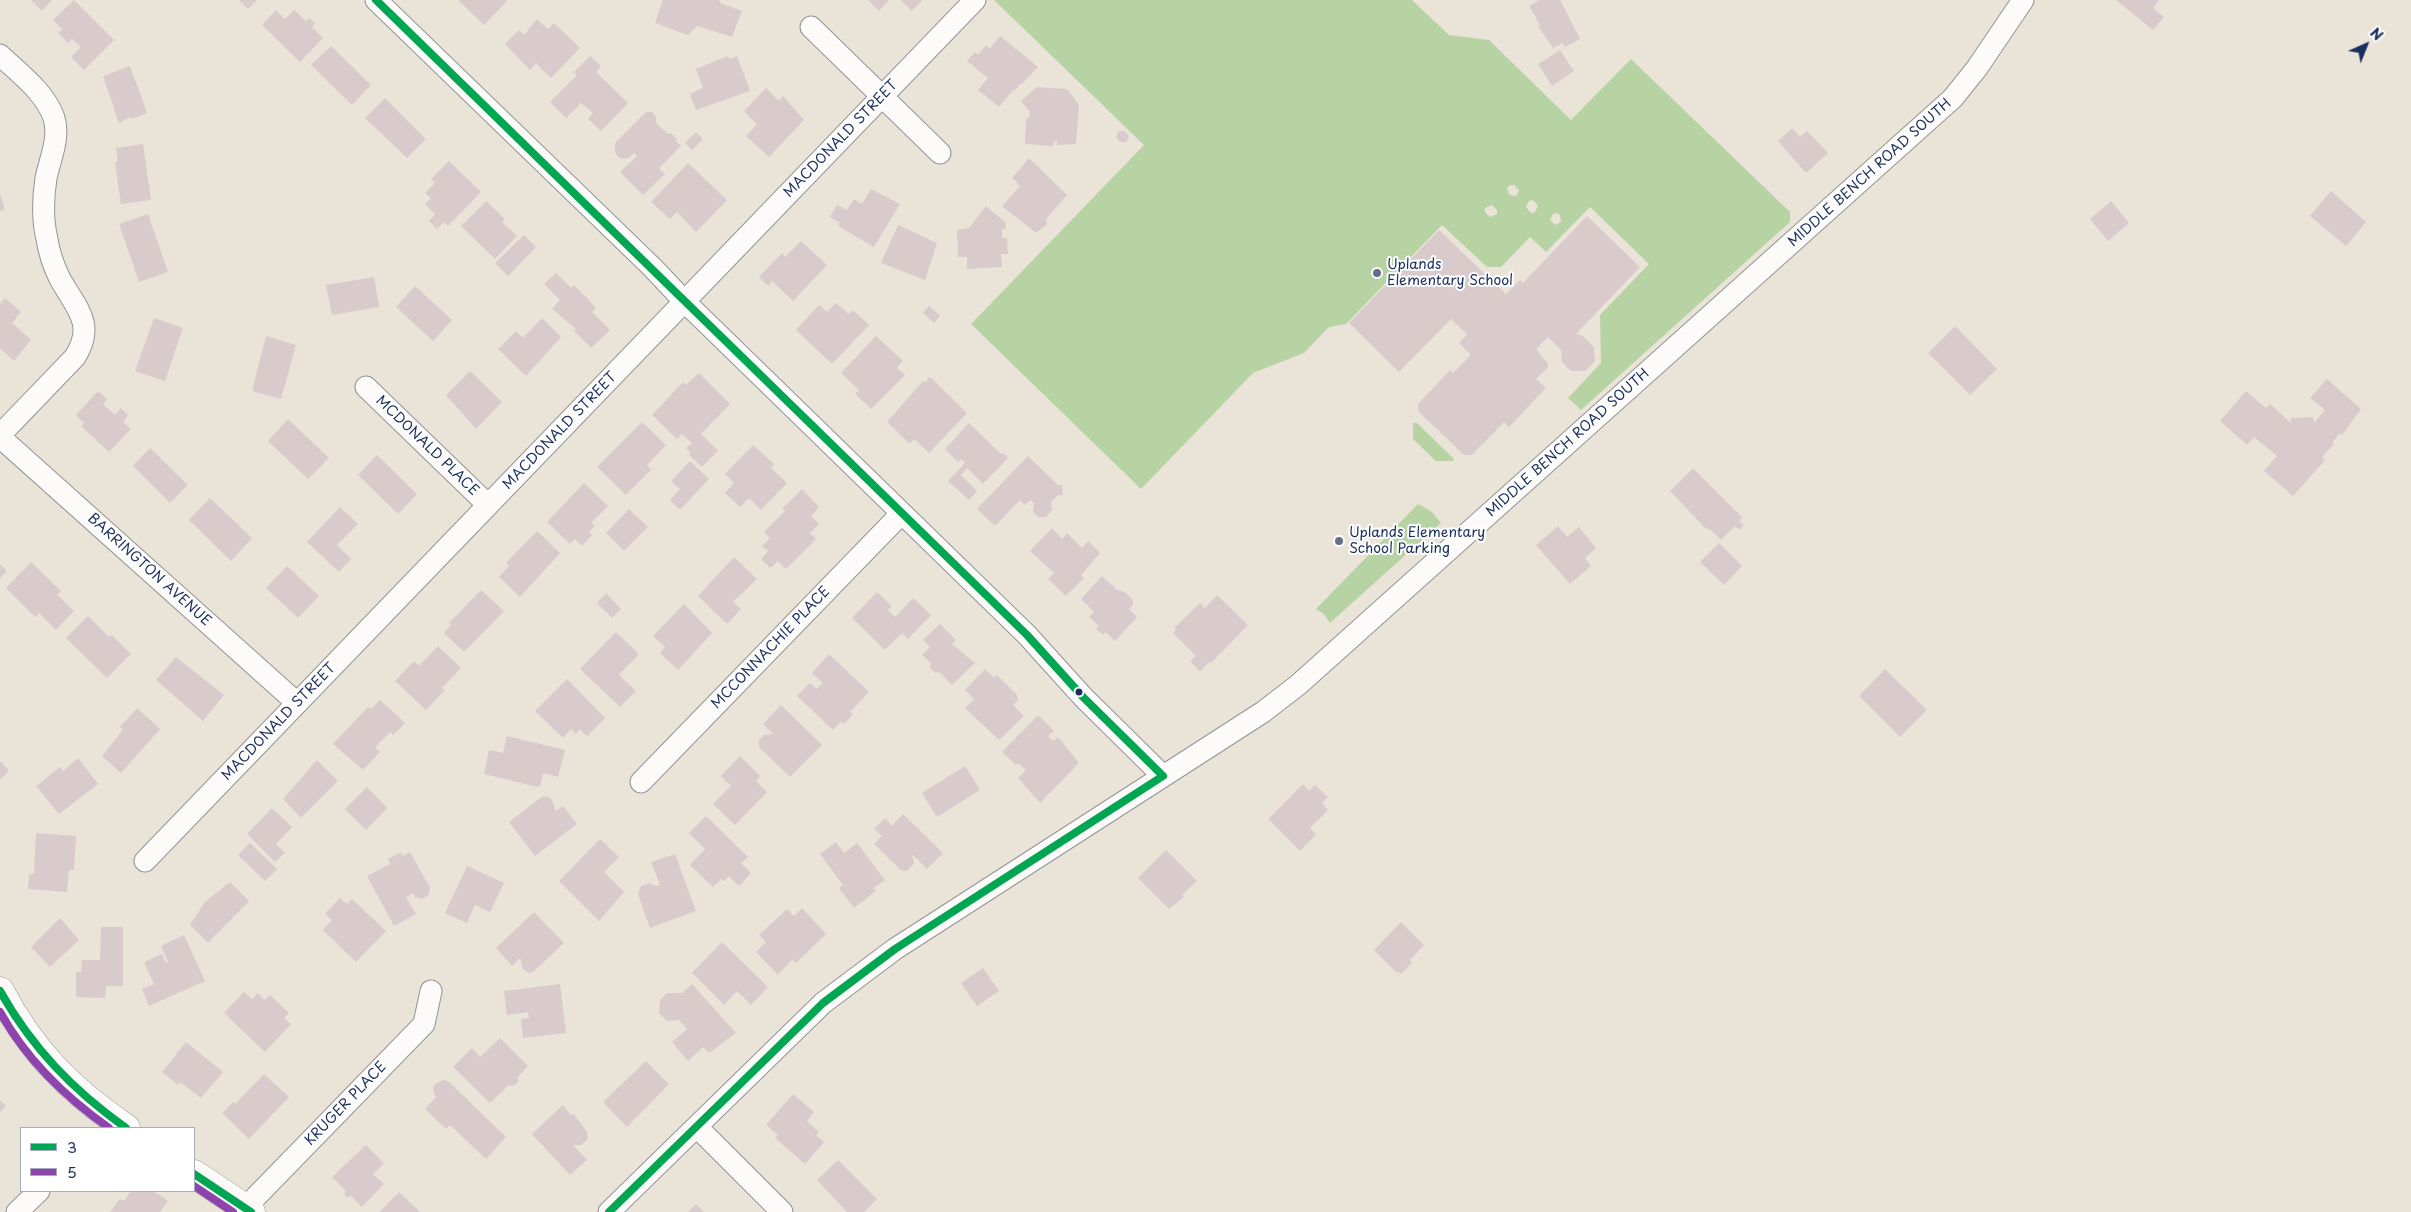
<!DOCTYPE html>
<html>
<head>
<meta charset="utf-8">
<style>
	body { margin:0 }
	#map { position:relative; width:2411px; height:1212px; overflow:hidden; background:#eae4d8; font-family:"Playpen Sans",sans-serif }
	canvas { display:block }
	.legend { position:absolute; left:20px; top:1127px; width:175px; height:65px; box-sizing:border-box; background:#fff; border:1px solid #a4acbf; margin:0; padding:6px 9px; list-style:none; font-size:15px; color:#1b2f5e }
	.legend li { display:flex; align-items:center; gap:10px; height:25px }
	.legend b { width:25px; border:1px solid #a4acbf }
	.north { position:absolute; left:2341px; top:20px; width:50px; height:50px; -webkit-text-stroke:4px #fff; paint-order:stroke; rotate:44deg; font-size:14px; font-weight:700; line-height:20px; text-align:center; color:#1b2f5e }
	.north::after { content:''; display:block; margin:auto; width:18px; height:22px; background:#1b2f5e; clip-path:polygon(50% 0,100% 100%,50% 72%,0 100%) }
</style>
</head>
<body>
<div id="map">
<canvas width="2411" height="1212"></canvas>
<ul class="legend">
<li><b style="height:6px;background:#00a651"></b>3</li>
<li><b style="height:6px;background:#8e44ad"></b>5</li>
</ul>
<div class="north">N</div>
</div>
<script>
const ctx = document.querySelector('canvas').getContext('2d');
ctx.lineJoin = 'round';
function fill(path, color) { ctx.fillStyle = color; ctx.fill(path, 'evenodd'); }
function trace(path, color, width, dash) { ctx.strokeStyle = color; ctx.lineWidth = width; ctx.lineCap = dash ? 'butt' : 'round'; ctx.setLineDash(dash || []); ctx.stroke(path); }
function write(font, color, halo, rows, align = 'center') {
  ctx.font = font + ' "Playpen Sans",sans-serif'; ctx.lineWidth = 4; ctx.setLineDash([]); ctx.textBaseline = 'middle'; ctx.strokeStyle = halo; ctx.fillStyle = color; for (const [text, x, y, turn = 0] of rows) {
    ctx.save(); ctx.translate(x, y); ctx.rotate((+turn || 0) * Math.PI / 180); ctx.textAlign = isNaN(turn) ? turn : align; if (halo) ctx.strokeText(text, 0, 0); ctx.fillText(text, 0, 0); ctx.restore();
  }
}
const green = new Path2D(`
	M994 0H1412L1449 35 1489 40 1571 120 1631 59 1790 212V222L1581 410 1568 398 1601 363 1600 315 1649 264 1590 207 1546 252 1530 237 1501 267H1487L1442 225 1346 324 1329 327 1304 353 1253 373 1141 489 971 324 1144 145ZM1510 185H1514L1519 190 1516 196 1509 195 1507 188ZM1533 200 1538 206 1535 212 1531 213 1526 207 1529 201ZM1492 205 1497 210V214L1490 217 1485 212V208ZM1557 213 1560 215 1561 222 1555 225 1550 220 1553 214Z
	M1413 423H1417L1454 459 1453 461H1436L1413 439Z
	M1418 504 1431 511 1441 523 1330 623 1324 614 1316 609Z`);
const building = new Path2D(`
	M31 0H52L42 11Z
	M74 0 114 40 84 70 71 57 81 47 72 39 68 43 58 33 62 29 53 20Z
	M239 0H257L248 9Z
	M458 0H506L507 1 484 25Z
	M663 0H719L720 3 742 11 732 37 697 26 688 35 655 23Z
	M868 0H889L879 11Z
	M901 0H922L912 11Z
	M1540 0H1560L1580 39 1565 47 1562 43 1553 48 1538 26 1540 25 1529 6Z
	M2116 0H2159L2153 8 2164 17 2153 30Z
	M276 10 285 19 294 10 306 21 309 18 315 23 312 27 323 38 300 62 262 25Z
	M537 19 548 29 554 23 580 48 551 78 536 63 530 70 505 44 519 30 524 35Z
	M1000 36 1038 67 1022 84 1021 83 1015 91 1014 89 999 107 978 90 988 78 967 61 975 52 978 55 986 45 990 49Z
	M331 46 371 85 352 105 311 65Z
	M1560 50 1574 71 1552 86 1538 64Z
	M590 56 601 66 596 72 628 103 601 131 588 119 593 113 581 103 566 118 550 102 577 75 574 72Z
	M728 56 730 59 737 56 750 91 696 110 690 94 703 88 696 69Z
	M130 66 147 113 131 119 130 117 119 123 103 76Z
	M1037 87 1067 89 1079 105 1076 144 1057 145V141H1054L1053 146 1025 144 1026 118H1029L1030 112 1021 101Z
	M766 88 779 101 783 96 804 120 769 157 746 136 757 124 744 111Z
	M385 98 426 139 407 158 365 118Z
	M646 112H652L656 117V123L668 134 671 133 677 139 676 141 681 146 659 168 665 174 643 195 620 172 637 156 634 153 629 158 621 159 615 153V143Z
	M1792 128 1800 137 1807 131 1828 153 1806 173 1778 141Z
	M1119 131H1125L1129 136 1126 142H1120L1116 137Z
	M696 132 703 139 692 150 685 143Z
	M143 144 151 200 121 204 115 162 118 161 116 148Z
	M1029 158 1067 195 1046 219 1047 224 1039 231 1035 232 1002 206 1020 186 1012 178Z
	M449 161 481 192 448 226 444 222 437 229 429 221 435 214 425 204 431 198 425 193 435 183 431 179Z
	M688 163 727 200 696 232 677 212 670 219 651 202Z
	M871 189 900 204 874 247 838 226 840 223 830 217 837 205 847 210 854 199 862 204Z
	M2331 191 2366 222 2346 246 2310 216Z
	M0 193 5 210 0 211Z
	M486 201 505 219 502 222 517 236 495 259 461 226Z
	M2111 201 2129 223 2108 241 2090 219Z
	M986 206 1005 222 1006 229H1002V238H1007L1008 254H1001L1002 267 967 269V257H958L957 230 969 228Z
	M148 214 168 272 139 282 119 224Z
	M1587 216 1640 267 1576 334 1583 336 1594 347 1595 361 1585 371H1571L1562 362 1561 350 1548 337 1536 349 1548 364V367L1536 379 1546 388 1509 427 1504 422 1472 455H1464L1418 411V404L1450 370 1453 373 1471 355 1459 343 1467 334 1451 319 1399 372 1349 323 1439 230 1506 294 1520 280 1523 283Z
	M898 225 937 243 925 280 881 263Z
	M524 235 536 247 508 276 495 263Z
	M801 241 827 265 793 301 772 281 768 286 759 277 782 253 785 257Z
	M556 273 571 288 574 285 587 298 596 309 592 312 610 330 591 348 574 331 576 329 552 309 560 300 544 284Z
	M374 277 379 307 332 315 326 285Z
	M415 286 452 320 433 341 396 307Z
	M5 298 21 312 12 323 31 340 14 361 0 348V304Z
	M836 303 849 314 853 310 869 325 832 364 796 330 819 305 827 312Z
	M929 306 940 316 934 323 923 313Z
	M154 318 183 328 165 381 135 371Z
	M542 318 561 337 526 376 498 349 516 331 523 338Z
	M1955 326 1997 369 1970 395 1928 353Z
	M266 336 296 345 281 399 252 391Z
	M876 336 903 361 897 368 905 375 871 409 855 394 859 390 841 373Z
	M470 371 502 402 476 429 446 395Z
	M699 373 730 404 701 434 718 451 702 467 689 455 691 453 686 448 692 443 682 434 677 439 652 415 683 382 686 385Z
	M930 377 967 413 929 453 914 439 910 444 887 422 923 381 925 382Z
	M2327 379 2361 409 2342 435 2340 433 2332 443 2334 444 2322 457 2325 460 2293 496 2264 471 2277 456 2254 437 2247 445 2220 421 2246 391 2266 408 2270 404 2291 423V418L2313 417 2314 423 2325 410 2310 398Z
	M98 391 107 399 103 404 115 415 121 408 128 415 123 422 131 429 109 452 81 426 84 423 76 415Z
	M288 419 329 458 308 479 268 441Z
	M642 422 666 445 647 465 651 470 626 495 597 467Z
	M969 423 1001 454 1003 453 1008 458 983 484 967 468 961 475 977 491 969 500 948 481 965 463 961 459 958 462 945 449Z
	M753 445 774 464 771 468 787 483 761 510 749 498 740 507 725 493 734 483 725 474Z
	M150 448 188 485 170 503 133 466Z
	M377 455 417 494 398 514 358 475Z
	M1028 456 1058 485H1062L1063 495H1058L1051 502 1052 510 1046 517H1038L1033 512 1034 503 1031 500 1025 505 1020 500 995 526 977 509Z
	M690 461 709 479 680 510 670 500 680 489 671 481Z
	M1693 468 1742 517 1739 521 1744 525 1739 530 1735 526 1721 540 1711 530 1705 528 1670 491Z
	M584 483 608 506 591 523 595 526 589 532 592 535 582 546 575 539 570 544 547 522Z
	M802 489 819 507 811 516 819 524 810 533 816 539 786 569 778 561 770 568 761 559 768 551 762 546 770 538 764 532 785 511 782 509Z
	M210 498 252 538 231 561 189 520Z
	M340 507 358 524 337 545 351 559 339 572 307 542Z
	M629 509 648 527 624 551 606 533Z
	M1558 526 1567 537 1579 527 1596 548 1585 558 1591 566 1570 584 1536 545Z
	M1052 528 1062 539 1067 533 1082 548 1088 541 1100 553 1081 575 1084 578 1066 596 1048 579 1054 573 1030 551Z
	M537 531 560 553 520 597 499 577 509 566 506 563Z
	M1719 543 1742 566 1724 585 1700 562Z
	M734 557 757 579 733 602 741 609 727 624 698 596Z
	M31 562 61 591 57 595 74 611 56 630 39 613 35 617 6 588Z
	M0 564 7 571 0 578Z
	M287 566 319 596 298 618 266 588Z
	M1102 576 1117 590 1125 592 1133 600V605L1129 609 1137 617 1115 641 1106 632 1103 635 1096 629 1099 626 1089 617 1094 612 1081 599Z
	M481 590 504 611 464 652 444 633 451 625 449 623Z
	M877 592 892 606 888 610 895 617 913 598 931 615 908 639 902 633 885 650 852 618Z
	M606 593 621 609 612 618 597 603Z
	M1217 595 1248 625 1210 664 1209 662 1200 671 1190 661 1196 656 1173 633 1176 630 1174 628 1200 603 1205 608Z
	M684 604 712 633 678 670 660 653 665 647 653 636Z
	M88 616 109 637 112 635 131 654 107 678 66 638Z
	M940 624 956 640 952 644 975 663 952 685 939 672 935 673 930 668 931 663 922 655 930 647 923 640Z
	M616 632 639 654 619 675 636 691 620 707 580 669Z
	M438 646 461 668 442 688 445 690 426 710 395 681 414 661 419 666Z
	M829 654 869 692 850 712 853 714 844 724 841 721 833 730 797 696 810 683 817 689 823 683 812 673Z
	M176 657 224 695 203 721 156 680Z
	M985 669 994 678 997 675 1017 695 1018 700 1013 705 1024 716 999 740 965 708 974 699 965 690Z
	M1885 669 1927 710 1900 737 1859 696Z
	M567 679 605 718 587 736 580 729 576 734 571 729 563 738 535 711Z
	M380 700 405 723 393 735 390 732 375 747 380 752 363 770 333 744 368 707 371 709Z
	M781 705 822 745 790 777 759 747V740L764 735 773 734 763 724Z
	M137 708 160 729 121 773 102 756 123 730 120 727Z
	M1038 715 1054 731 1048 736 1053 741 1058 737 1079 763 1040 803 1018 778 1026 770 1018 763 1016 765 1002 752Z
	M507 736 565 750 558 777 543 773 540 786 537 787 484 774 489 750 503 753Z
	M740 756 760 776 756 781 767 792 735 825 713 804 731 786 721 776Z
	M78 758 98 784 59 814 36 786 60 767 63 771Z
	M317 760 338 781 301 818 283 799Z
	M0 761 9 770 0 780Z
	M965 766 980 790 937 817 922 793Z
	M1303 784 1309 791 1315 785 1328 797 1322 803 1328 810 1310 828 1316 834 1300 851 1268 819Z
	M367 787 387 808 366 830 345 809Z
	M543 796 551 798 556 811 563 806 577 824 535 856 509 822Z
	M272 808 292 827 276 844 285 853 275 862 247 834Z
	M903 814 943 853 927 869 912 854 914 863 907 871 901 870 874 844 882 836 874 829 885 818 892 826Z
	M706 816 748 857 741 863 751 873 739 886 729 876 724 881 721 879 713 887 690 865 705 849 689 833Z
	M36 833 76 836 74 870H69L67 892 28 889 29 874H34Z
	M600 839 619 857 604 872 624 892 599 921 559 881Z
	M836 842 844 853 857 843 885 880 874 888 876 891 854 908 839 888 843 885 820 854Z
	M250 843 277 869 265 881 238 855Z
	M1166 850 1197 881 1182 895 1184 897 1169 909 1138 878Z
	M401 852 403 856 410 852 430 888 428 896 422 899 415 897 413 893 406 897 416 914 394 926 367 876 390 864 388 859Z
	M675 854 696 911 650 928 638 894 641 886 649 883 656 886 660 885 651 862Z
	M467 866 504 883 490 912 475 905 467 923 445 913Z
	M230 882 249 901 208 943 190 925 205 902Z
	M340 898 347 904 352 899 386 931 356 962 323 930 332 920 325 914Z
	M802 908 826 934 796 963 792 960 778 975 756 952 766 942 759 935 787 909 794 916Z
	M534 912 564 943 533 972 529 973 523 969 520 958 512 966 496 948Z
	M60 918 79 940 50 967 31 947Z
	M1401 922 1424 945 1410 960 1412 963 1401 974 1399 972 1397 973 1374 950Z
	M101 927H123V986H106L105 998 76 997V972H81L82 960H100Z
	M184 935 205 981 149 1006 142 989 154 984 144 962 162 954 166 963 168 962 161 946Z
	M722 942 768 987 751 1005 737 991 724 1005 692 973Z
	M983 968 999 991 977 1006 961 983Z
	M560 984 566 1033 523 1038 521 1019 529 1018 528 1012 507 1015 504 991Z
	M692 984 736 1033 709 1053 703 1047 688 1061 672 1042 687 1029 679 1020 667 1021 659 1013 660 1000 667 993H682Z
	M244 992 252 999 258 993 265 1000 270 995 289 1013 284 1018 291 1024 265 1052 224 1013Z
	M500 1038 528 1066 518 1077V1082L514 1086 509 1085 490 1103 453 1067 472 1048 480 1057Z
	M186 1042 223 1072 201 1098 180 1082 178 1085 162 1072Z
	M646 1061 669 1084 627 1127 603 1102Z
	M264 1074 289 1097 249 1139 222 1113 233 1102 235 1104Z
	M443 1080 448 1081 506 1137 486 1159 450 1125 446 1129 425 1109 436 1097 433 1090 434 1085Z
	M793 1094 814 1112 807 1121 819 1132 816 1135 824 1142 805 1164 775 1138 778 1135 766 1125Z
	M0 1100 6 1106 0 1112Z
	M563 1105 571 1115 574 1114 587 1132 588 1138 582 1145H573L587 1160 570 1175 532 1134Z
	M366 1145 384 1163 373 1174 384 1184 362 1207 350 1195 348 1198 344 1194 346 1191 332 1177Z
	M838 1160 877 1199 864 1212H847L817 1180Z
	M131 1191H153L168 1201 160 1212H110L120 1199 124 1201Z
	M399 1192 420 1212H379Z
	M696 1204 704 1212H688Z`);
const minor = new Path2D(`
	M376 0 653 268 685 302 1027 635 1083 697 1163 776
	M811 27 940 153
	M0 55C19 73 45 92 54 118 60 138 50 159 46 178 43 198 42 219 47 239 49 252 54 267 60 279 76 308 96 324 75 357L0 435
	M366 387 488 505
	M0 437 297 703
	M641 782 901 514
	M145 861 975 0
	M697 1127 782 1212
	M245 1208 424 1024 431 991
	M17 1212 39 1191
	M609 1212 823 1003 895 949 1263 712 1298 685 1953 98 1977 68 2023 0`);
const secondary = new Path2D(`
	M0 991C31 1051 71 1091 126 1128
	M194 1174 251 1212`);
const bus1 = new Path2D(`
	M376 0 1027 635 1083 697 1163 776
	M0 991C32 1048 73 1090 126 1128
	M194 1174 251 1212
	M609 1212 823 1003 895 949 1163 776`);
const bus2 = new Path2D(`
	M0 1012C26 1059 65 1097 109 1128
	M194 1186 233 1212`);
const markers = [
	[1377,273,5,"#636e89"],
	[1339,541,5,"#636e89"],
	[1079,692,4.5,"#1b2f5e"]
];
const streetNames = [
	["MACDONALD STREET",841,139,-46],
	["MIDDLE BENCH ROAD SOUTH",1870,173,-42],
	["MACDONALD STREET",560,431,-46],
	["MIDDLE BENCH ROAD SOUTH",1568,443,-42],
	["MCDONALD PLACE",427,446,44],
	["BARRINGTON AVENUE",149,570,42],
	["MCCONNACHIE PLACE",771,648,-46],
	["MACDONALD STREET",279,722,-46],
	["KRUGER PLACE",346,1104,-46]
];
const poiNames = [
	["Uplands",1387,265],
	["Elementary School",1387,281],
	["Uplands Elementary",1349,533],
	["School Parking",1349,549]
];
fill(green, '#b8d3a3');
fill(building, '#d9cacc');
trace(minor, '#939495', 23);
trace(secondary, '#939495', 29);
trace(minor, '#fcfbf9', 21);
trace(secondary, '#fcfbf9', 28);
trace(bus1, '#00a651', 8);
trace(bus2, '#8e44ad', 8);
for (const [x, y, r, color] of markers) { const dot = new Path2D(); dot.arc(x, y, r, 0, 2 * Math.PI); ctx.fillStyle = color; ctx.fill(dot); trace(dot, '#fff', 2); }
write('14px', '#1b2f5e', '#fff', streetNames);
write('14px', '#1b2f5e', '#fff', poiNames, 'left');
</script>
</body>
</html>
